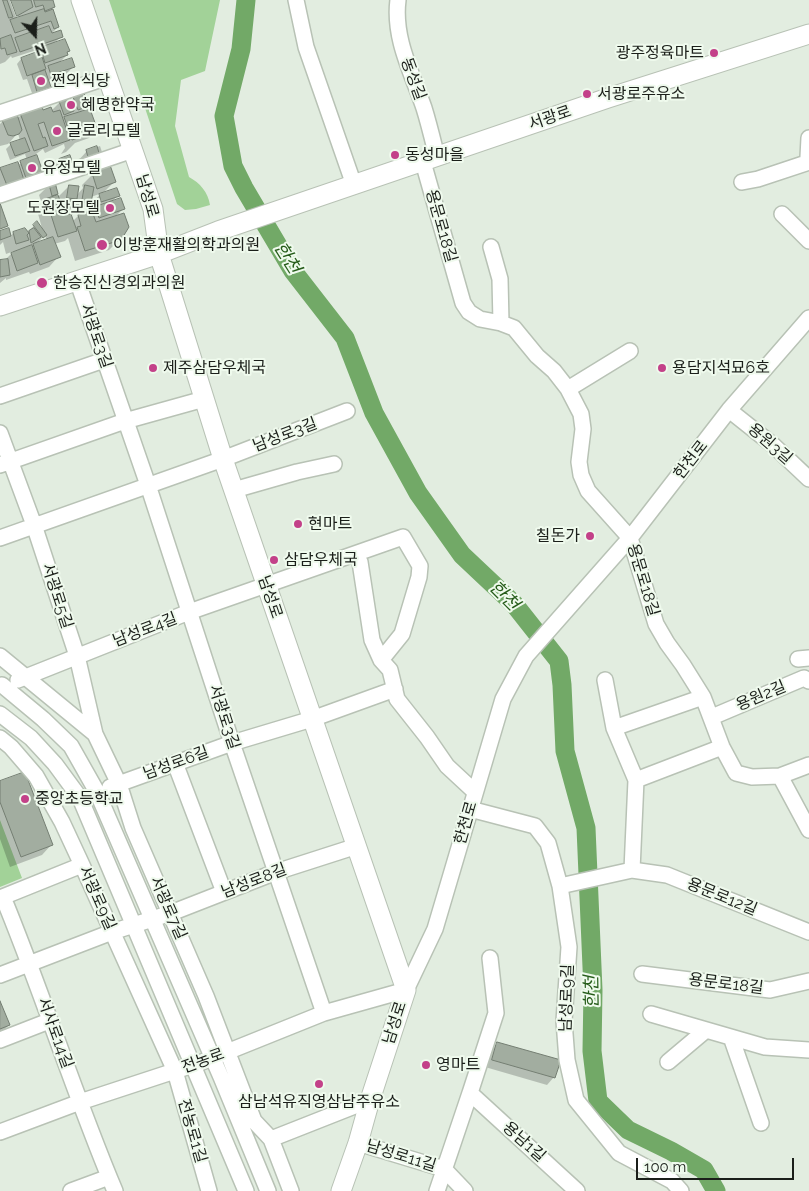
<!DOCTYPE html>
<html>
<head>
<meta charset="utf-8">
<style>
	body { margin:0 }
	#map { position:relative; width:809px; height:1191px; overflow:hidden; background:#e2ede0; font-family:Raleway,sans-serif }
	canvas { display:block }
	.north { position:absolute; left:10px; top:10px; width:50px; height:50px; -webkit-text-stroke:4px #effaed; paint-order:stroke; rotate:159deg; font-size:14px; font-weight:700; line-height:20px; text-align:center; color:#1b1f1a }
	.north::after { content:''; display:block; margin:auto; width:18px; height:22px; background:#1b1f1a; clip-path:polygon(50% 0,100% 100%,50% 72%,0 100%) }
	.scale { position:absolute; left:636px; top:1158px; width:158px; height:22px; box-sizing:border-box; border:2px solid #1b1f1a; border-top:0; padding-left:6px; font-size:15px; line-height:18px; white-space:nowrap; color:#1b1f1a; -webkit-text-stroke:4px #effaed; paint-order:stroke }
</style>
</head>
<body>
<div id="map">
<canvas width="809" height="1191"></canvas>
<div class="north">N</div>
<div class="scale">100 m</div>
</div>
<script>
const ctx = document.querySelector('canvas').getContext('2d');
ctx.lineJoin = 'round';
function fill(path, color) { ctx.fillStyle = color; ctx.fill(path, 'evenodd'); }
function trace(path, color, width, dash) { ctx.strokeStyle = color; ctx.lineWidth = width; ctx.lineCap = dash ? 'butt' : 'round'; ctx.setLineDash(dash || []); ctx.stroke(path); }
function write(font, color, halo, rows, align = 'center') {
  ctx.font = font + ' Raleway,"Noto Sans KR",sans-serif'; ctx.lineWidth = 4; ctx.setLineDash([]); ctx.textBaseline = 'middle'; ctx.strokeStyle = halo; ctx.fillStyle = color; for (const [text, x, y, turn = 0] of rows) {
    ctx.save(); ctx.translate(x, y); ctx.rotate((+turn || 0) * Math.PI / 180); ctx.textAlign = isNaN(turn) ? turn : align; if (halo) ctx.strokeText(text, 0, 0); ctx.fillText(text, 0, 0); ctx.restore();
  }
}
const green = new Path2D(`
	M109 0H220L205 71 181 80 175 126 189 177C200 183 208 192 210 205L196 209 185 210 177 204Z
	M0 820 22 878 0 887Z`);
const shadow = new Path2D(`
	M0 0H51L54 7 52 9 58 27 49 36H62L53 44 68 51 67 55 58 64 73 67 63 77 48 82 50 87 45 92 33 96 27 79 23 80 17 64 21 59 40 53 46 47 12 58 11 56 5 62 0 64ZM10 1H12L20 21 18 22Z
	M74 98 88 106 80 114 96 131 89 138 75 143 66 152 61 154 65 148 64 144 45 153 43 149 36 154 43 174 0 197V170L18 165 27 160 25 154 10 160 6 149 11 144 20 141 18 133 8 144 0 146V124L3 121 17 119 21 115 51 111 60 102H70Z
	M100 146 102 152 92 162H77L87 151Z
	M60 160 70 161 60 171 51 174 49 170Z
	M97 170 114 182 102 194 118 195 111 203 123 209 115 217 120 239 109 250 75 261 68 238 65 241 54 244 59 256 49 267 30 274 29 272 6 280V278L0 283V261H4L14 251 6 254 3 242 0 245V233L8 229 10 237 13 233 27 232 34 226 43 232 37 210 42 205 39 195 49 185 57 194 52 198 59 196 69 186 77 195 83 188 82 185ZM102 193 89 205 91 197ZM88 203 91 212 78 216 72 222 71 216 75 212H80ZM45 235 47 241 35 245Z
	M0 782 52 844 42 855 10 867 0 839Z
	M0 1003 9 1025 0 1034Z
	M498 1043 554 1077 547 1085 485 1067 490 1051Z`);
const river = new Path2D(`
	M246 0 241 49 224 116 233 166 244 188 293 271 345 338 374 413 418 493 462 555 514 604 559 661 562 685 565 751 586 828 593 990 592 1051 598 1101 628 1130 671 1151 704 1170 716 1191`);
const building = new Path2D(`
	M3 0H7L13 17 9 18Z
	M11 0H31L33 7 17 16Z
	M34 0H53L55 7 45 11 43 5 36 7Z
	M44 9 45 12 53 9 59 27 54 29 51 21 15 33 10 20Z
	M49 26 52 33 61 30 63 37 20 52 15 38Z
	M11 35 17 52 7 55 5 48 1 49 0 39Z
	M65 39 70 51 67 52 68 55 45 63 41 50 46 49 45 46Z
	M40 51 46 69 27 76 21 58Z
	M72 58 75 67 51 75 48 66Z
	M45 70 51 87 37 92 32 75Z
	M84 93 89 106 78 110 73 97Z
	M70 97 74 111 64 115 59 101Z
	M42 106 43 110 51 107 53 112 60 110 70 140 52 146 44 122 38 124 43 138 45 137 48 146 34 151 20 113Z
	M90 109 98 131 72 140 64 117Z
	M17 114 22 130 19 134 13 136 8 135 2 120Z
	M25 138 30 151 15 156 10 143Z
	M97 146 99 153 88 157 86 150Z
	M37 155 44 175 27 181 20 161Z
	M70 155 72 161 61 165 59 159Z
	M18 162 25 183 8 188 0 168Z
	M110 165 116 182 97 189 92 173 97 171 96 169Z
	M55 182 58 194 52 196 49 184Z
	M69 185 79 186 77 199 67 198Z
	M85 185 94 187 91 203 82 202Z
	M117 188 120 196 101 202 99 194Z
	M58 195 65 215 71 214 77 231 58 237 46 199Z
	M121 198 125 209 99 218 95 207Z
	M67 199 81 202 80 209 66 206Z
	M0 203 8 226 0 229Z
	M92 211 96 222 124 213 129 227 121 240 85 251 77 227 81 226 78 215Z
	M37 221 47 235 43 238 33 225Z
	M9 228 11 236 0 240V231Z
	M25 228 29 233 27 235 29 240 16 244 13 232Z
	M34 228 41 237 31 243 29 231Z
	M53 237 61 257 40 265 33 244Z
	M32 245 38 263 17 271 11 253Z
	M8 259 10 275 0 277V260Z
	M25 772 53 845 21 857 0 802V781Z
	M0 1001 10 1025 0 1029Z
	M497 1042 561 1060 555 1078 492 1060Z`);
const minor = new Path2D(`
	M296 0 306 47 354 185
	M398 0C393 38 412 73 424 108 429 124 433 141 437 157
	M0 113 108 77
	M809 138 808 157 809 161
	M423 162 463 303 469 312 480 319 501 323 514 328 537 356 554 371 568 389 581 414 583 429 579 462 581 475 588 491 630 538 656 624 667 643 683 665 703 697 722 747 736 773 752 777 780 776 809 830
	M742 182 758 179 809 162
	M0 195 133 150
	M782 214 809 241
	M491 247 500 279 501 323
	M77 280 148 485 232 743 324 1013
	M568 389 630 351
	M0 396 104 360
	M729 410 773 445 809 479
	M0 433 34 525 77 656 95 734
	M0 465 125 421 204 399
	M234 490 297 472 334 464
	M0 538 223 459 347 411
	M356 554 360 562 372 640 381 660 390 670 397 699 427 737 447 766 475 792
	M0 656 95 734 119 784 133 828 206 996 254 1121 271 1139 291 1191
	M798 659 809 658
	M18 680 189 612 403 537 420 566 419 577 402 634 381 660
	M605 680 614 728 636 780 632 870
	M2 685 43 719 71 746 97 792 221 1077 268 1191
	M0 714 31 738 55 764 80 798 246 1191
	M712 717 804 678 809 681
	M614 728 703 697
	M0 738 11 747 36 776 62 822 82 865 175 1071 209 1191
	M175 763 224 892
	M780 776 809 765
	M636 780 722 747
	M110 787 232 743 312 719 395 689
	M470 809 535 826 548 843 560 886 569 947 564 1021 567 1060 576 1100 619 1153 672 1181 681 1191
	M560 886 632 870 667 875 809 932
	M3 897C43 994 74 1094 115 1191
	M0 898 82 865
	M642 974 770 990 809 981
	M0 975 112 932 171 913 276 872 357 846
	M651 1014 765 1047 809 1050
	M731 1037 761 1123
	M0 1040 49 1021
	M668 1062 706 1030
	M470 1093 496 1013 490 958
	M0 1132 80 1102 202 1062 324 1013 406 990 435 929 503 699 526 656 630 538 729 410 809 318
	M271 1139 370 1100
	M358 1143 444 1169 465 1191
	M71 1191 109 1177
	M437 1191 470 1093 577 1191`);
const major = new Path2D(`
	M81 0 153 209 159 254 223 459 406 990 370 1100 358 1143 341 1191
	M0 306 159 254 218 231 608 98 809 34`);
const markers = [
	[714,53,5,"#c34189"],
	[41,81,5,"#c34189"],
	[587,94,5,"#c34189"],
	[71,105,5,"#c34189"],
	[57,131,5,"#c34189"],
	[395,155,5,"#c34189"],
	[32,168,5,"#c34189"],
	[110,208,5,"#c34189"],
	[102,245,6,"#c34189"],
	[42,283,6,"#c34189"],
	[153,368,5,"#c34189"],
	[662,368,5,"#c34189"],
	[298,524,5,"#c34189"],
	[590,536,5,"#c34189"],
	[274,560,5,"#c34189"],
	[25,799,5,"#c34189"],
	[426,1065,5,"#c34189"],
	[319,1084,5,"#c34189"]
];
const poiNames = [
	["광주정육마트",704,53,"right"],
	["쩐의식당",51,81],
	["서광로주유소",597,94],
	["혜명한약국",81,105],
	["글로리모텔",67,131],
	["동성마을",405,155],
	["유정모텔",42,168],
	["도원장모텔",100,208,"right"],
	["이방훈재활의학과의원",113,245],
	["한승진신경외과의원",53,283],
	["제주삼담우체국",163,368],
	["용담지석묘6호",672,368],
	["현마트",308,524],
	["칠돈가",580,536,"right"],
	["삼담우체국",284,560],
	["중앙초등학교",35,799],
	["영마트",436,1065],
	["삼남석유직영삼남주유소",319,1102,"center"]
];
const streetNames = [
	["동성길",413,79,70],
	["서광로",550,118,-19],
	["남성로",147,196,74],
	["용문로18길",441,226,74],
	["서광로3길",96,336,71],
	["남성로3길",285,435,-21],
	["용원3길",770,444,41],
	["한천로",691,460,-52],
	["용문로18길",643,580,73],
	["서광로5길",57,596,72],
	["남성로",270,597,71],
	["남성로4길",145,630,-21],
	["용원2길",761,696,-23],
	["서광로3길",224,717,72],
	["남성로6길",176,763,-20],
	["한천로",466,823,-74],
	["남성로8길",254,881,-21],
	["용문로12길",722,897,22],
	["서광로9길",97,898,66],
	["서광로7길",168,908,66],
	["용문로18길",726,984,7],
	["남성로9길",567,998,-88],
	["남성로",395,1023,-72],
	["서사로14길",55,1033,70],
	["전농로",203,1061,-20],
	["전농로1길",192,1131,74],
	["용남1길",524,1142,42],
	["남성로11길",401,1156,17]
];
const waterNames = [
	["한천",287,258,58],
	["한천",504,596,45],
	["한천",592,992,-91]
];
fill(green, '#a2d298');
fill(shadow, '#0003');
trace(river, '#72a967', 19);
fill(building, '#a2ada0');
trace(building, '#747e72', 1);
trace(minor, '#b8c2b5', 18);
trace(major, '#b8c2b5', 21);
trace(minor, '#fff', 15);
trace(major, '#fff', 19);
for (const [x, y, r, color] of markers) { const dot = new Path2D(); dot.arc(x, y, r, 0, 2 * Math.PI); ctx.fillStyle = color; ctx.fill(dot); trace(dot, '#effaed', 2); }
write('16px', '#1b1f1a', '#effaed', poiNames, 'left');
write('16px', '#1b1f1a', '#effaed', streetNames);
write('italic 18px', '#265c1a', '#effaed', waterNames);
</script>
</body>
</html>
